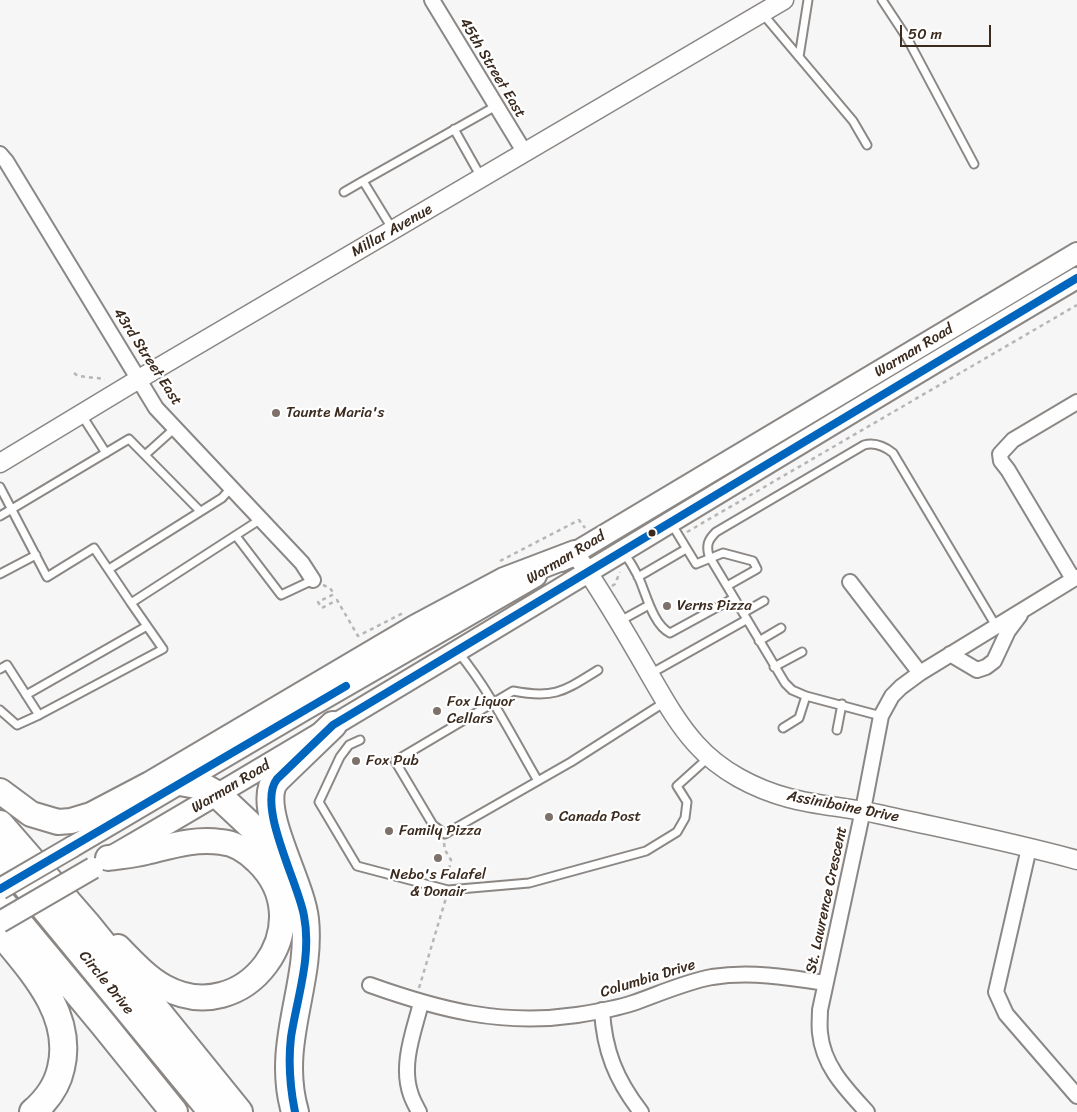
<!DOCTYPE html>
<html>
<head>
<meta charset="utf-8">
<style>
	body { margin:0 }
	#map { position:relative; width:1077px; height:1112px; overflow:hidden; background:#f7f6f6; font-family:Sriracha,sans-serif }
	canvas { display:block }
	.scale { position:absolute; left:900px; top:25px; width:91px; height:22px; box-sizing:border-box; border:2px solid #3b2a1e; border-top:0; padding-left:6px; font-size:15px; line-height:18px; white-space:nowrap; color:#3b2a1e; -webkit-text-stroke:4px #fff; paint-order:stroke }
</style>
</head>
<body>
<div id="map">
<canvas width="1077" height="1112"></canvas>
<div class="scale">50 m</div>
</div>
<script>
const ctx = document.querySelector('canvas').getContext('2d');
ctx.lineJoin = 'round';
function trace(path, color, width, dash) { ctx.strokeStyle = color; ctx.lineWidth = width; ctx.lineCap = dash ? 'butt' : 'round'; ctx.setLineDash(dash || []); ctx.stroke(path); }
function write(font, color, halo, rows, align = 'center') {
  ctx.font = font + ' Sriracha,sans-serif'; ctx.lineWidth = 4.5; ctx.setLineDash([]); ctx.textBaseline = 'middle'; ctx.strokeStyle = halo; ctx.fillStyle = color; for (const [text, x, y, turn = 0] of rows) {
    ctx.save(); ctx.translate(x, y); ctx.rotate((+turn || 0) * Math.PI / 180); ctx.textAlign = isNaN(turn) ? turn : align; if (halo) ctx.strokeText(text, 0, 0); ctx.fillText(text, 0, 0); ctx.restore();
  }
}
const path = new Path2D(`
	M74 373 78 376 105 379
	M687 532 1077 305
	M500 561 579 520 585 528
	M323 585 330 588 334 594 318 602 322 608 337 600 358 636 405 612
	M612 586 615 584 620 572
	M444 843 445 850 451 860 447 880
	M419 988 446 898`);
const service = new Path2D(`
	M882 0 907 38 974 164
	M762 13 853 121 867 145
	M799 57 808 0
	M454 129 481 177
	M363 181 496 106
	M344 192 363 181 393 230
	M81 414 106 453
	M145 455 175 428
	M0 487 47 577 94 548 131 603
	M0 516 129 439 200 511
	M671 523 696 564 723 553 753 561 757 569 727 586
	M236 536 281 595 313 580
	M624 553C629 560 634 568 638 576 646 593 653 625 670 633L734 598
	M109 569 222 498 231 488
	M0 574 36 555
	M638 577 686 549
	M743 613 764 601
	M620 621 649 605
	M759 641 781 628
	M458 652C490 691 513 738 538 781
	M774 667 802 652
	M0 669 7 665 39 715
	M598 670C564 691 555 699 513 691L395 761 433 825 445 834 571 762 665 702
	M650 674 746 620
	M26 695 147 626
	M0 710 17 725 39 715 163 649 131 603 261 519
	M881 716 806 696 792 690 785 683 709 556C706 545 708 540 716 532L864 445C875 442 884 446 893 453L996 626
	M783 728 799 718 806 696
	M837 730 842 704
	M360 740 349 745 340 757 319 802 357 866 448 890 529 883 646 851 677 832 685 818 687 802 677 786 708 758`);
const minor = new Path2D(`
	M432 0 525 153
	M0 154 6 161 156 408 302 563 313 580
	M1073 579 1008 470 1001 461 1000 454 1013 440 1077 402
	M850 582 920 673
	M950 654 977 670 986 667 994 661 1008 631 1020 615
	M1029 848 996 992 1006 1014 1077 1096
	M370 985C440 1010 502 1026 577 1015 596 1012 615 1009 633 1003 659 994 685 982 712 977 750 971 787 977 825 983
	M602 1010C604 1050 616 1080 641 1112
	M419 1112C416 1106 413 1101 411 1095 400 1065 414 1031 421 1003
	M867 1112C846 1089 823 1066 820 1033 819 1025 820 1017 820 1010L863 810 881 716 892 696 901 687 920 673 1077 577`);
const tertiary = new Path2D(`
	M0 463 139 379 784 0
	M575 553C602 592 626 633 650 675 664 699 677 723 696 744 720 771 755 789 789 798 818 806 849 807 878 814 945 829 1012 842 1077 860`);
const secondary = new Path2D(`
	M561 561 1077 253
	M72 847 306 709 536 576
	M114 855C437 667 755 468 1077 278`);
const trunk = new Path2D(`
	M0 791 31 814 58 822 71 821 91 815 150 784 416 627 504 580 575 553
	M108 858C121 856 134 855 146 852 171 846 195 838 221 842 235 843 247 851 257 861 324 925 244 1031 164 987 146 977 132 961 118 947`);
const motorway = new Path2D(`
	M180 782 202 786 218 795 266 840 281 860
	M0 824 86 923 239 1112
	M0 854 212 1112
	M0 900 103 1024 174 1112
	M0 932C31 970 74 1014 61 1068 57 1087 47 1100 33 1112
	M295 1112C275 1043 312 985 305 919 301 883 262 818 272 787 273 784 276 780 278 778L333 725`);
const secondaryBridge = new Path2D(`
	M0 889 72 847
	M0 922 93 868`);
const bus1 = new Path2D(`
	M0 889 346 686
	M295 1112C290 1087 288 1063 291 1037 297 998 312 956 304 916 299 884 256 806 277 779L333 725 1077 278`);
const markers = [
	[276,413,5,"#7d716a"],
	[652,533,4.5,"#3b2a1e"],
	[667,606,5,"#7d716a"],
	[437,711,5,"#7d716a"],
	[356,761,5,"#7d716a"],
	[549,817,5,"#7d716a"],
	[389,831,5,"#7d716a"],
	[438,858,5,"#7d716a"]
];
const streetNames = [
	["45th Street East",492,68,59],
	["Millar Avenue",392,231,-30],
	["Warman Road",914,351,-31],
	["43rd Street East",147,357,57],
	["Warman Road",566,558,-31],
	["Warman Road",231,787,-31],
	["Assiniboine Drive",843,807,11],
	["St. Lawrence Crescent",827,900,-78],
	["Columbia Drive",648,979,-17],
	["Circle Drive",106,983,51]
];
const poiNames = [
	["Taunte Maria's",286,413],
	["Verns Pizza",677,606],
	["Fox Liquor",447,702],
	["Cellars",447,719],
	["Fox Pub",366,761],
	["Canada Post",559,817],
	["Family Pizza",399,831],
	["Nebo's Falafel",438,875,"center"],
	["& Donair",438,892,"center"]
];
trace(service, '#8b8784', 11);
trace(minor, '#8b8784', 18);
trace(tertiary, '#8b8784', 21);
trace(secondary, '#8b8784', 24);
trace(trunk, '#8b8784', 28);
trace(motorway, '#8b8784', 30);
trace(path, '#b8b6b5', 2.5, [4, 4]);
trace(service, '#fefefe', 7);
trace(minor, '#fefefe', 14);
trace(tertiary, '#fefefe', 18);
trace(secondary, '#fefefe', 20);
trace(trunk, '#fefefe', 24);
trace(motorway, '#fefefe', 26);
trace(secondaryBridge, '#8b8784', 24, []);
trace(secondaryBridge, '#fefefe', 20);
trace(bus1, '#0065bd', 8);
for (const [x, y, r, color] of markers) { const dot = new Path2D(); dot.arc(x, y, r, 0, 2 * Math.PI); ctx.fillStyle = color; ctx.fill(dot); trace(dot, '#fff', 2); }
write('15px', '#3b2a1e', '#fff', streetNames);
write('15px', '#3b2a1e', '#fff', poiNames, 'left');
</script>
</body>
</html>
